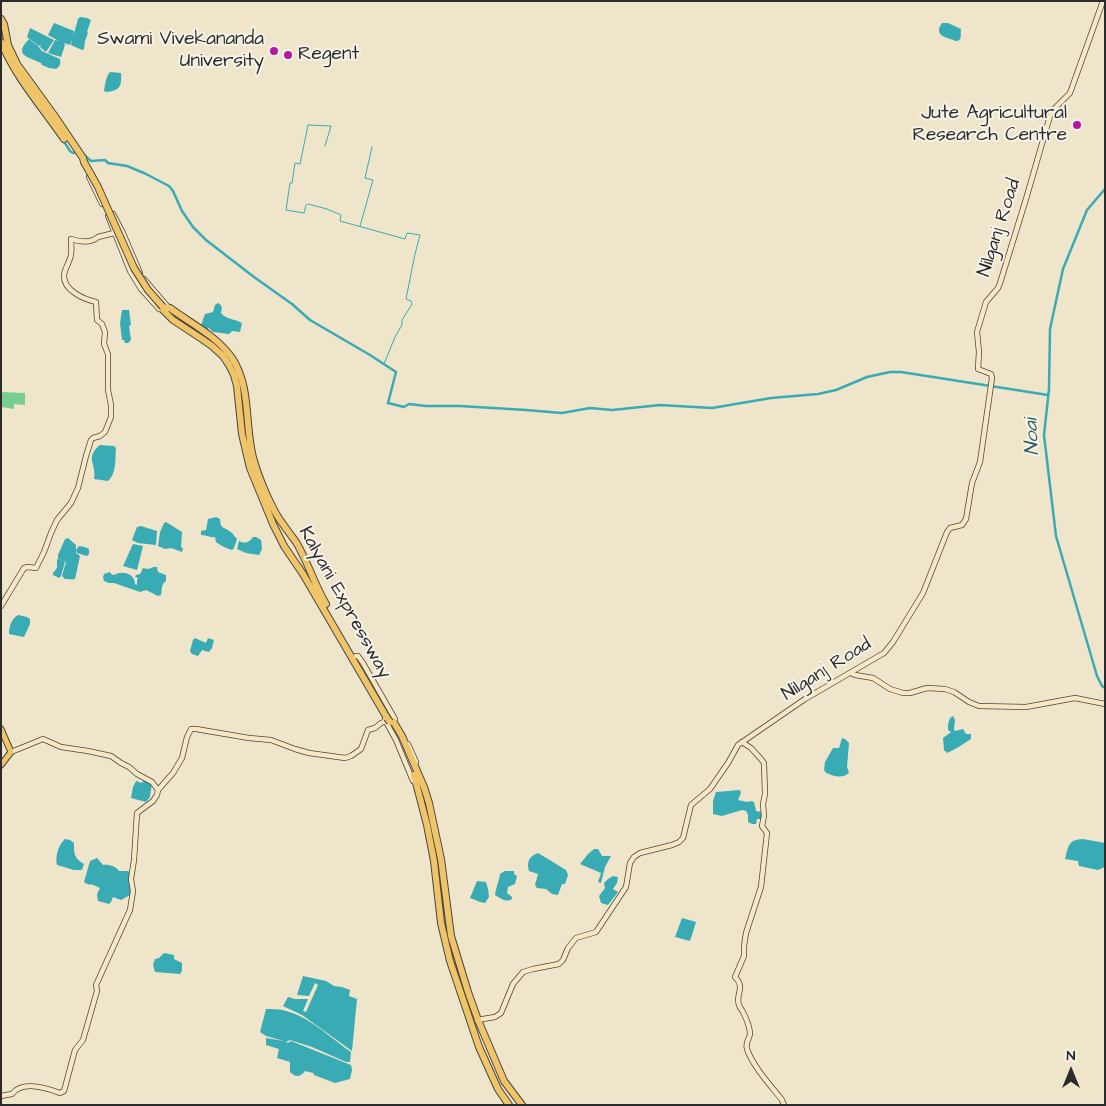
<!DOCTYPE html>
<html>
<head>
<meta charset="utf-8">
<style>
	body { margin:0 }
	#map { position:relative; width:1106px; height:1106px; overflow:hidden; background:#efe5ca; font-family:"Architects Daughter",sans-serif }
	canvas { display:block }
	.frame { position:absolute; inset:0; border:2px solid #2b2b2b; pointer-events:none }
	.north { position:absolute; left:1046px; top:1046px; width:50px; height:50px; -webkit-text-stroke:4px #f7f3e8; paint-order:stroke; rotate:0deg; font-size:14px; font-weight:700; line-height:20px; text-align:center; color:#2b2b2b }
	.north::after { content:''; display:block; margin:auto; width:18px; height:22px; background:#2b2b2b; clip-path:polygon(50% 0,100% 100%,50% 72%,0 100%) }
</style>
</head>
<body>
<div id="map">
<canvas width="1106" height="1106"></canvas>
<div class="frame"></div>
<div class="north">N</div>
</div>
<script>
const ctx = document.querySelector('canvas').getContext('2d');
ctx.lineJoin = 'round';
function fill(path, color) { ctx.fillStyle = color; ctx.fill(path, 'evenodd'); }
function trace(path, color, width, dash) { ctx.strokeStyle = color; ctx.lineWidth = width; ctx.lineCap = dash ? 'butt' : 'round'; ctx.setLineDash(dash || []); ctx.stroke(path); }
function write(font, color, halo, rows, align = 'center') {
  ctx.font = font + ' "Architects Daughter",sans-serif'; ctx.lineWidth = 4; ctx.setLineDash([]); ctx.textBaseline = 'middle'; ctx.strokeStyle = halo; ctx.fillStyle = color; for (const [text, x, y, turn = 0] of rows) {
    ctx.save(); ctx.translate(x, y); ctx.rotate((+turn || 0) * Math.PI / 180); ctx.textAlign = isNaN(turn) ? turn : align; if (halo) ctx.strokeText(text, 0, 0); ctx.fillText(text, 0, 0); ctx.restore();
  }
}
const green = new Path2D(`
	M1 392 25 393V405L14 404V409L1 407Z`);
const water = new Path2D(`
	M80 17 87 18 91 20 87 32 88 33 85 41 84 49 82 50 71 45 72 40 70 45 64 43 65 45 61 57 48 53 55 40 59 41 48 35 54 23 74 31 73 37 78 19Z
	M942 23H948L961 29C960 34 963 41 956 41 946 37 933 36 942 23Z
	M30 28 54 40 46 52 40 47 41 45 39 46 27 37Z
	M29 39 38 46 42 51 60 59C61 64 60 66 56 69L49 68 42 65 41 63 27 57 23 54C20 48 25 44 29 39Z
	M110 72 121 73C122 87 119 91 106 92L104 91C105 85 106 76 110 72Z
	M218 303C223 306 222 308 221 313 225 319 235 319 242 323L240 332 232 331 229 334 213 332 209 328 206 330 200 328 205 314 213 312 215 305Z
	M122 310H129L131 325 129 326 131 340 128 343H125L124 340H122L120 323Z
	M100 445 114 446 116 448C115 458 117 473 108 481L94 479C97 464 84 458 100 445Z
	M216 517 220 519C220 530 226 527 232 533 233 534 235 537 237 539L234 548 232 550C226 548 221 546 216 542L215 537C210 538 206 535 201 535V531L206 530 208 519Z
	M166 522 182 532 181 547 183 548 182 552 171 548 165 549 158 546 160 532 164 523Z
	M141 526 157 531 156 545 138 543 132 540 137 527Z
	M253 537H256L261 540 262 549 259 555 246 553 237 549 239 541C245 544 249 543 253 537Z
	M68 538 76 545V550L79 546 85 547 89 549V554L87 556 77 553 76 550V553L80 556 75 579C72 580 69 579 65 579L62 576 66 562 64 561 65 562 61 576 59 578 53 575V573L57 568V559L63 561 58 559V555L65 539Z
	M133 544 143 546 137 570 123 566Z
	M154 567H157L158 572 166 575V581C161 584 162 590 161 595L158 596 146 590 140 592 114 583H109L104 581 103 577 104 574 110 572 111 574 114 575C123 570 135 574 135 584L137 585V580L138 578 135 577 136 575 140 574 143 568 148 569Z
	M18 615 27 617 30 619V624L24 637 9 634C9 627 11 619 18 615Z
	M195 638 206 643 208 638 214 640 212 648 209 652 202 650 198 656 192 654 190 651 193 640Z
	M953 716 955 720 954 729 955 731 963 729 966 734H971V739L957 748 947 753 944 750 943 738 951 732 948 730V724L950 718Z
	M842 738 845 739 849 743 847 767 849 773C842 779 834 776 826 773L824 770 825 762 833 748H839Z
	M144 779 152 783 150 797 146 802 131 798 133 787 136 781 142 783Z
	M740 790 741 793 738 800 747 802 751 801 754 802 756 811 762 812 763 815 761 819H757L756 824H752L748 822V815L746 811 742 810 722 816 713 814V801L716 792Z
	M65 839 70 840 74 843C74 854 74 858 84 864L82 870H74L57 865C55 857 58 845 65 839Z
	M1083 839 1105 843V867L1098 870 1079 866 1078 861 1065 859C1069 845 1068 840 1083 839Z
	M594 849H598L602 856H611L605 867 601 883 598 882 601 873 580 864 588 854Z
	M538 853 566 870 568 875 565 884H562L558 895 552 894 546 889 537 888 535 885 538 874 529 871C526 861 530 856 538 853Z
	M97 858 103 865C108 864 116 866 119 871H128L130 873V895L121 900 113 897 111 902 109 904 98 901 97 894 100 888 91 884 90 885 85 883 84 882 90 861Z
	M505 871H514V874L517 876 515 884 508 887 507 893 512 897V899C506 903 500 898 495 895 496 887 499 882 500 874Z
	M613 876 618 877 617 883 613 889 618 892 608 905 601 903 599 896 605 888 604 883 608 879Z
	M477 881 486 882 488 889 489 897 485 903 480 902 470 898Z
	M682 918 696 922 690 941 675 937Z
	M164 953 174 955V959L182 963V971L180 974 155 972 153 965 155 959 159 958Z
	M303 976 326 981 334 986 342 987 350 990 349 996 357 999 352 1051 302 1015 283 1006 288 997 295 999H308L303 1011 306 1012 318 985 315 983 309 996 297 995Z
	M266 1009C273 1009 279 1009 286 1011 308 1016 332 1039 351 1052L350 1062H346L312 1047 290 1040 286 1042 288 1043 291 1041 351 1065 352 1070 350 1079 335 1083 314 1075 313 1073 305 1071C300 1077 296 1078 290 1072V1062L277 1058 279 1049 266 1045V1038L284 1041 266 1036 260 1032Z`);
const stream = new Path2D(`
	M325 146 331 126 308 125 300 164 295 163 292 183H290L286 210 304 213 306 205 308 204 327 209 341 215 340 221 405 239 407 233 420 235 415 254 406 299 411 301 412 304 402 320V325L395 337 384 364
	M360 226 373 180 365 178 372 147`);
const canal = new Path2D(`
	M63 140 70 151 73 153 78 152
	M83 154 91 161 105 160 108 163 127 166 144 173 169 186 173 191 182 211 193 227 206 240 254 277 292 304 310 320 370 355 396 372 388 403 404 407 409 404 426 406H460L526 410 562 413 590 408 612 410 660 405 712 408 771 398 818 394 836 390 867 377 890 372H901L1048 395
	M1105 189 1087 210 1063 269 1050 329 1049 389 1044 435 1056 536 1097 676 1102 686 1105 688`);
const secondary = new Path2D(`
	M89 177 102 204
	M113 214 122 231 140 273
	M108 216 130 271 141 289 159 309
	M144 279 168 307
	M1 606 24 568 28 567 36 568 44 552 51 533 57 520 71 503 78 488 86 456 91 440 93 438 100 436 105 432 111 417V405L108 390V354L104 344 105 332 102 324 97 320 96 302C83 299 63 290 64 275 65 268 70 261 71 255 72 250 71 244 71 239 80 242 91 243 98 237L122 231
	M356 656H358L363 663 395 719
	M851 673 855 675 873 678 890 689 903 693H910L927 688 945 689 954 692 969 702 979 706 1026 707 1075 698 1105 704
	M385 720 396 740 413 781
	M742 742 751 748 761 759 764 763 765 794 763 804 764 816 762 826 767 833 761 887 746 933 744 946V956L735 977C746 988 735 994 739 1005 740 1008 742 1010 743 1012 746 1018 750 1028 750 1034 749 1040 745 1042 747 1049 752 1065 771 1086 782 1100L784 1105
	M408 744 416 762
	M11 752 43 739 61 747 88 751 111 756 121 763 129 767 137 774 152 782 158 790
	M477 1020 495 1017 501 1013 513 984 523 972 533 969 559 964 563 960 568 948 576 938 596 932 626 887 630 863 634 857 640 853 672 845 679 842 683 838 691 805 710 789 728 763 738 745 805 699 884 653 893 642 923 593 947 532 950 528 962 525 966 519 972 483 980 462 992 378 991 374 978 369 979 352 977 332 986 302 998 288 1000 283 1026 199 1050 116 1054 109 1070 93 1103 1
	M1 1096 12 1094C22 1080 47 1088 60 1093L64 1091 75 1050 83 1040 97 991 96 985 130 910 133 891 131 879 134 860 137 813 153 801 157 795 158 790 173 773 182 758 187 737 191 729H196L249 738 271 740 295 749 309 753 345 758 351 756 361 749 368 730 375 728 381 723 394 718`);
const primary = new Path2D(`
	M1 729 11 752 1 765`);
const highway = new Path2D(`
	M1 19 4 24 8 45 17 64 54 115 83 158 84 162
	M1 42C16 78 42 107 64 139
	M158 305 173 320 202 339 212 346 223 356 229 365 234 375 237 386 242 434 250 468 273 524 284 546 303 574 387 718
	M163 307 170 308C190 323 217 336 232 358 252 388 244 428 254 461 259 478 269 502 278 517 284 526 290 534 296 542 308 562 314 584 326 604
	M393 721 402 736 408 750 424 787 429 803 441 859 451 936 468 992 478 1020 504 1081 522 1105
	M414 775 427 825 434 861 441 923 450 961 479 1047 498 1089 509 1105`);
const highwayBridge = new Path2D(`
	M84 162 98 187 134 268 148 290 163 307
	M387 718 390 722`);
const markers = [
	[274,51,5,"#b5179e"],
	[288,55,5,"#b5179e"],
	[1077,125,5,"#b5179e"]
];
const poiNames = [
	["Swami Vivekananda",264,40],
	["University",264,62],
	["Regent",298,55,"left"],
	["Jute Agricultural",1067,114],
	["Research Centre",1067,136]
];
const streetNames = [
	["Nilganj Road",1000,228,-72],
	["Kalyani Expressway",344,603,61],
	["Nilganj Road",827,670,-32]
];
const waterNames = [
	["Noai",1033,437,-92]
];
fill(green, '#79cd91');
fill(water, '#39abb5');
trace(stream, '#39abb5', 1);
trace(canal, '#39abb5', 2.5);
trace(secondary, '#484743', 6);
trace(primary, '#484743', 7);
trace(highway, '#484743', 8);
trace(secondary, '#f9e7c3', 4.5);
trace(primary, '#f0c469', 5);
trace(highway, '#f0c469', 6);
trace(highwayBridge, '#484743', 8, []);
trace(highwayBridge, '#f0c469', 6);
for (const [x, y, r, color] of markers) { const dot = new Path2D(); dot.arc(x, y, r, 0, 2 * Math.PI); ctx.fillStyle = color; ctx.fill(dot); trace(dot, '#f7f3e8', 2); }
write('19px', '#2b2b2b', '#f7f3e8', poiNames, 'right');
write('19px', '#2b2b2b', '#f7f3e8', streetNames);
write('italic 20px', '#315e62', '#f7f3e8', waterNames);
</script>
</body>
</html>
